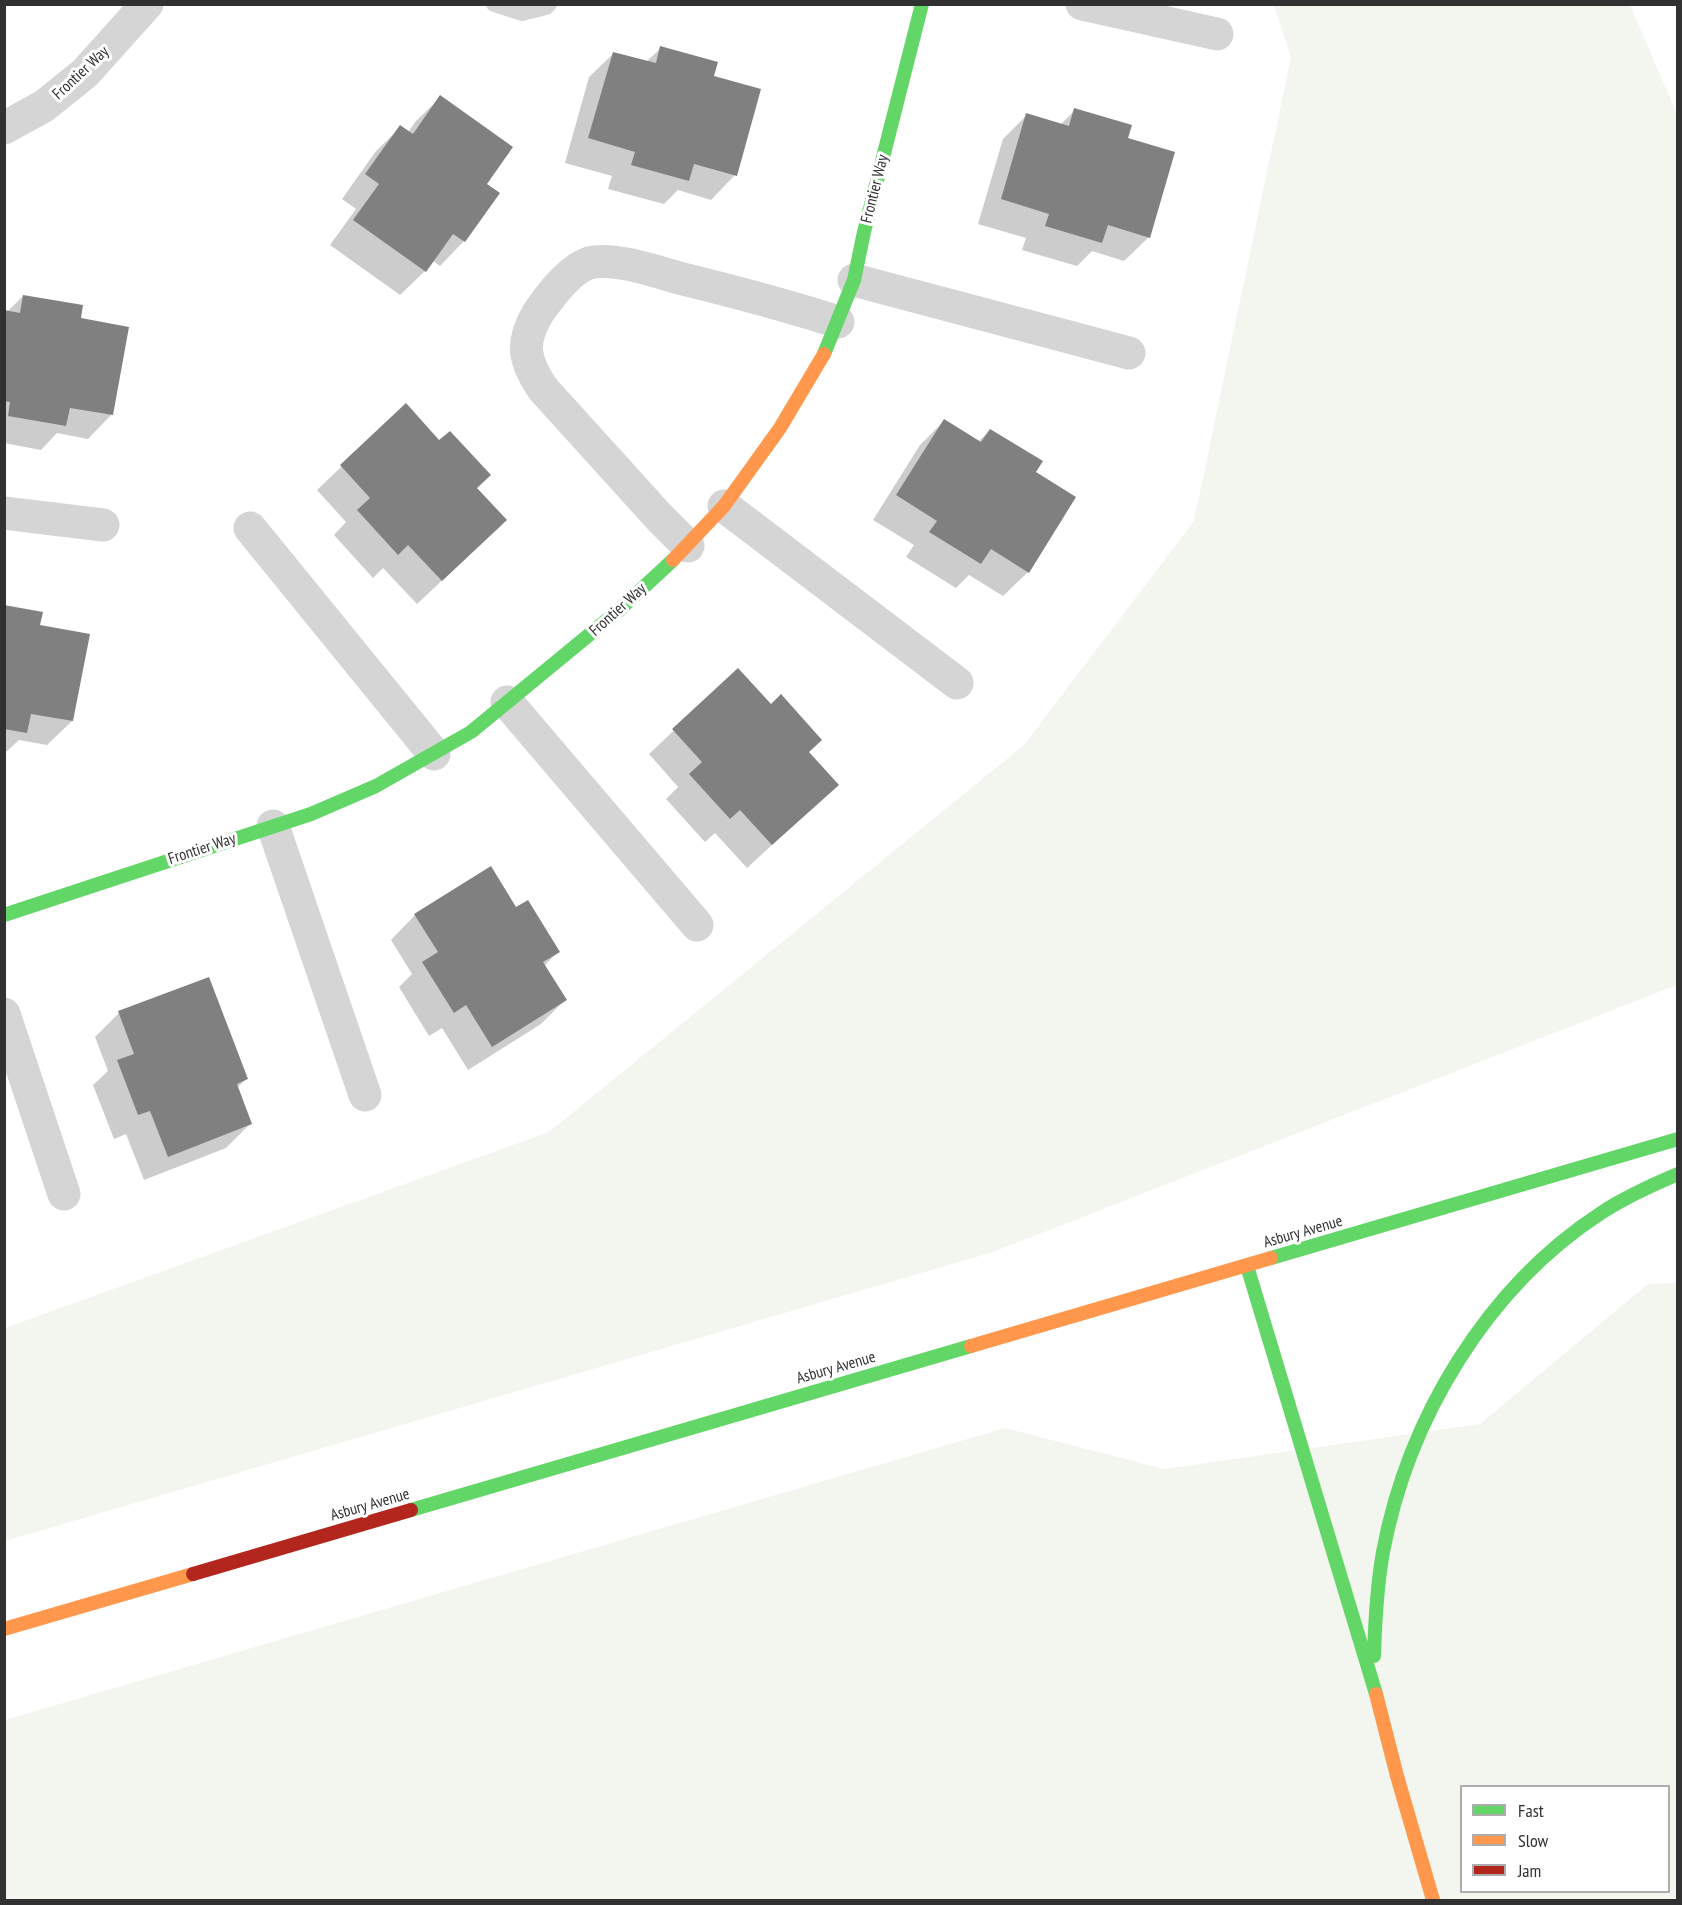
<!DOCTYPE html>
<html>
<head>
<meta charset="utf-8">
<style>
	body { margin:0 }
	#map { position:relative; width:1682px; height:1905px; overflow:hidden; background:#fff; font-family:"PT Sans Narrow",sans-serif }
	canvas { display:block }
	.frame { position:absolute; inset:0; border:6px solid #313131; pointer-events:none }
	.legend { position:absolute; left:1460px; top:1785px; width:210px; height:108px; box-sizing:border-box; background:#fff; border:2px solid #adadad; margin:0; padding:8px 10px; list-style:none; font-size:18px; color:#313131 }
	.legend li { display:flex; align-items:center; gap:12px; height:30px }
	.legend b { width:30px; border:2px solid #adadad }
</style>
</head>
<body>
<div id="map">
<canvas width="1682" height="1905"></canvas>
<div class="frame"></div>
<ul class="legend">
<li><b style="height:8px;background:#63d668"></b>Fast</li>
<li><b style="height:8px;background:#ff974d"></b>Slow</li>
<li><b style="height:8px;background:#b3261e"></b>Jam</li>
</ul>
</div>
<script>
const ctx = document.querySelector('canvas').getContext('2d');
ctx.lineJoin = 'round';
function fill(path, color) { ctx.fillStyle = color; ctx.fill(path, 'evenodd'); }
function trace(path, color, width, dash) { ctx.strokeStyle = color; ctx.lineWidth = width; ctx.lineCap = dash ? 'butt' : 'round'; ctx.setLineDash(dash || []); ctx.stroke(path); }
function write(font, color, halo, rows, align = 'center') {
  ctx.font = font + ' "PT Sans Narrow",sans-serif'; ctx.lineWidth = 6; ctx.setLineDash([]); ctx.textBaseline = 'middle'; ctx.strokeStyle = halo; ctx.fillStyle = color; for (const [text, x, y, turn = 0] of rows) {
    ctx.save(); ctx.translate(x, y); ctx.rotate((+turn || 0) * Math.PI / 180); ctx.textAlign = isNaN(turn) ? turn : align; if (halo) ctx.strokeText(text, 0, 0); ctx.fillText(text, 0, 0); ctx.restore();
  }
}
const green = new Path2D(`
	M1274 5H1630L1677 114V985L993 1252 5 1541V1328L549 1132 1024 745 1194 521 1291 57Z
	M1677 1283V1900H5V1720L1005 1428 1164 1469 1480 1424 1648 1284ZM1462 1786H1668V1892H1462Z`);
const shadow = new Path2D(`
	M661 48 712 77 735 175 711 200 678 190 664 204 608 189 612 176 565 163 589 77 614 53 646 62Z
	M441 97 485 185 498 194 464 241 440 266 432 260 425 271 400 295 330 245 356 209 342 199 376 151 401 127 408 132 416 121Z
	M1075 110 1149 237 1124 261 1092 251 1077 266 1022 250 1026 238 978 224 1003 139 1027 115 1060 125Z
	M23 296 79 320 112 414 88 439 57 433 41 450 4 443V312H7Z
	M406 405 439 442 476 488 481 544 417 604 383 568 373 578 334 535 346 522 317 490Z
	M944 421 978 442 990 430 1034 472 1028 572 1003 596 969 575 956 588 906 557 914 545 873 520 920 445Z
	M4 607 38 626 72 721 47 745 19 740 4 754Z
	M738 670 837 785 747 868 715 833 705 842 666 799 678 787 649 754Z
	M515 909 558 952 544 966 565 1000 541 1024 468 1070 442 1028 429 1036 399 987 412 974 391 940 415 915Z
	M119 1013 246 1079 237 1088 250 1124 226 1148 144 1180 126 1134 114 1139 93 1085 108 1071 95 1037Z`);
const building = new Path2D(`
	M660 46 718 62 714 76 761 89 737 176 694 164 689 181 631 165 635 152 588 138 613 52 656 63Z
	M440 95 513 147 487 184 500 193 465 242 453 234 426 272 353 220 379 184 365 174 400 125 413 134Z
	M1074 108 1132 125 1128 138 1175 152 1150 238 1108 225 1102 243 1045 226 1049 214 1001 199 1026 113 1069 126Z
	M23 295 83 305 81 318 129 327 113 415 70 408 66 426 8 416 10 402 4 401V310L20 313Z
	M406 403 439 440 450 431 491 475 477 488 507 520 442 581 408 545 398 555 357 510 370 498 340 465Z
	M944 419 981 442 990 429 1043 461 1036 472 1076 497 1029 573 991 549 981 564 929 532 937 521 896 495Z
	M4 605 43 612 40 625 90 634 73 721 31 714 27 733 4 729Z
	M738 668 771 704 781 694 822 740 809 752 839 785 772 845 740 810 730 819 689 774 702 762 672 729Z
	M491 866 516 907 528 900 560 952 543 962 567 1000 492 1047 466 1005 454 1013 422 962 438 952 414 914Z
	M209 977 248 1079 237 1084 252 1124 168 1157 150 1111 138 1115 117 1060 134 1054 118 1011Z`);
const lane = new Path2D(`
	M494 4 522 13 546 7 549 4`);
const street = new Path2D(`
	M1082 4 1217 34
	M4 128 44 106 85 73 147 4
	M854 280 1129 353
	M724 506 957 683
	M4 513 103 525
	M250 528 434 754
	M688 546 659 517 543 389C524 361 520 343 538 313 549 297 573 264 594 262 620 259 654 271 679 278 732 291 786 305 838 322
	M507 702 697 925
	M273 826 365 1095
	M4 1014 64 1194`);
const fast = new Path2D(`
	M824 354 854 280 864 232 922 4
	M4 915 311 814 376 786 471 732 618 611 673 560
	M1271 1258 1678 1139
	M1247 1266 1376 1694
	M411 1510 971 1346
	M1374 1656C1375 1621 1377 1586 1383 1552 1408 1419 1486 1288 1601 1213 1625 1197 1652 1185 1678 1174`);
const slow = new Path2D(`
	M673 560 724 506 780 428 824 354
	M971 1346 1271 1258
	M4 1629 193 1574
	M1376 1694 1397 1776 1433 1900`);
const jam = new Path2D(`
	M193 1574 411 1510`);
const streetNames = [
	["Frontier Way",81,73,-43],
	["Frontier Way",875,189,-76],
	["Frontier Way",618,610,-42],
	["Frontier Way",202,849,-18],
	["Asbury Avenue",1303,1232,-16],
	["Asbury Avenue",836,1368,-16],
	["Asbury Avenue",370,1505,-16]
];
fill(green, '#f2f6ee');
fill(shadow, '#0003');
fill(building, '#808080');
trace(lane, '#d5d5d5', 16);
trace(street, '#d5d5d5', 33);
trace(fast, '#63d668', 14);
trace(slow, '#ff974d', 14);
trace(jam, '#b3261e', 14);
write('16px', '#313131', '#fff', streetNames);
</script>
</body>
</html>
